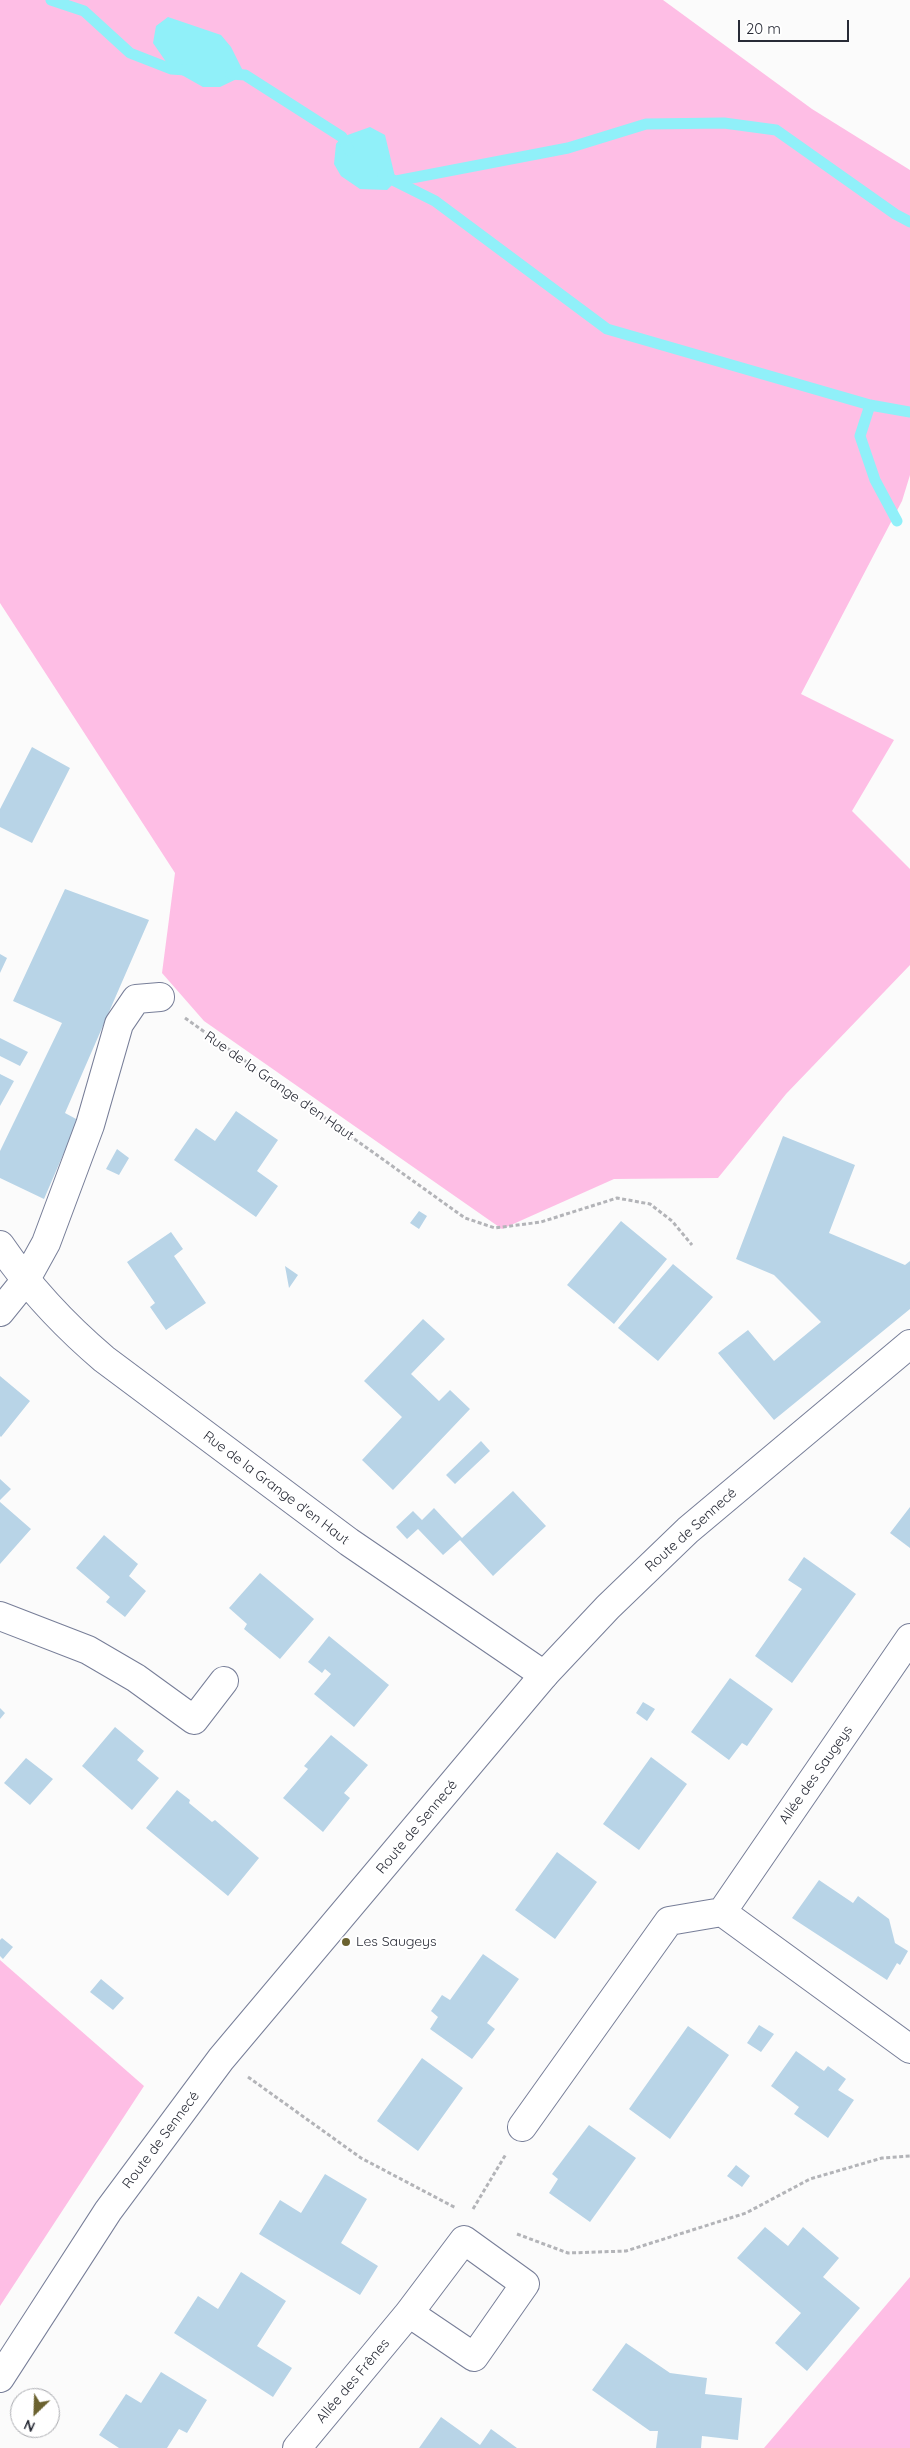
<!DOCTYPE html>
<html>
<head>
<meta charset="utf-8">
<style>
	body { margin:0 }
	#map { position:relative; width:910px; height:2448px; overflow:hidden; background:#fbfbfb; font-family:Quicksand,sans-serif }
	canvas { display:block }
	.north { position:absolute; left:10px; top:2388px; width:50px; height:50px; box-sizing:border-box; background:#fff; border:1px solid #a9aaaf; border-radius:50%; rotate:204deg; font-size:14px; font-weight:700; line-height:20px; text-align:center; color:#282b36 }
	.north::after { content:''; display:block; margin:auto; width:18px; height:22px; background:#6b622f; clip-path:polygon(50% 0,100% 100%,50% 72%,0 100%) }
	.scale { position:absolute; left:738px; top:20px; width:111px; height:22px; box-sizing:border-box; border:2px solid #282b36; border-top:0; padding-left:6px; font-size:15px; line-height:18px; white-space:nowrap; color:#282b36; -webkit-text-stroke:4px #fff; paint-order:stroke }
</style>
</head>
<body>
<div id="map">
<canvas width="910" height="2448"></canvas>
<div class="north">N</div>
<div class="scale">20 m</div>
</div>
<script>
const ctx = document.querySelector('canvas').getContext('2d');
ctx.lineJoin = 'round';
function fill(path, color) { ctx.fillStyle = color; ctx.fill(path, 'evenodd'); }
function trace(path, color, width, dash) { ctx.strokeStyle = color; ctx.lineWidth = width; ctx.lineCap = dash ? 'butt' : 'round'; ctx.setLineDash(dash || []); ctx.stroke(path); }
function write(font, color, halo, rows, align = 'center') {
  ctx.font = font + ' Quicksand,sans-serif'; ctx.lineWidth = 4; ctx.setLineDash([]); ctx.textBaseline = 'middle'; ctx.strokeStyle = halo; ctx.fillStyle = color; for (const [text, x, y, turn = 0] of rows) {
    ctx.save(); ctx.translate(x, y); ctx.rotate((+turn || 0) * Math.PI / 180); ctx.textAlign = isNaN(turn) ? turn : align; if (halo) ctx.strokeText(text, 0, 0); ctx.fillText(text, 0, 0); ctx.restore();
  }
}
const green = new Path2D(`
	M0 0H663L812 109 910 170V475L902 501 801 694 894 740 852 811 910 869V965L786 1094 718 1178 614 1179 502 1229 204 1021 162 973 175 873 0 603Z
	M0 1960 144 2086 0 2306Z
	M910 2277V2448H764Z`);
const water = new Path2D(`
	M168 17 221 35 231 47 245 75 220 87H203L171 69 153 43 156 26Z
	M370 127 385 135 396 181 387 190 360 189 341 176 334 164 336 144 342 137Z`);
const stream = new Path2D(`
	M51 0 84 11 130 53 171 69 186 70
	M231 74 245 75 342 137 349 150
	M383 175 435 201 607 329 870 405 910 412
	M396 181 568 148 646 124 724 123 776 130 895 214 910 222
	M870 405 860 436 875 480 897 521`);
const building = new Path2D(`
	M32 747 70 768 32 843 0 827V809Z
	M65 889 149 920 65 1113 78 1120 44 1199 0 1178V1151L62 1023 13 1001Z
	M0 954 7 958 0 973Z
	M0 1038 28 1052 20 1066 0 1056Z
	M0 1074 14 1081 0 1106Z
	M236 1111 278 1140 257 1171 278 1186 256 1217 174 1160 196 1128 215 1141Z
	M783 1136 855 1165 829 1233 905 1265 910 1261V1309L774 1420 718 1353 748 1330 774 1361 821 1322 774 1275 736 1259Z
	M117 1149 129 1158 119 1175 106 1169Z
	M419 1211 427 1216 419 1229 410 1223Z
	M621 1221 667 1259 614 1324 567 1285Z
	M171 1232 183 1249 174 1256 206 1303 166 1330 150 1307 155 1303 127 1262Z
	M673 1264 713 1297 658 1361 618 1328Z
	M285 1266 298 1275 289 1288Z
	M423 1319 445 1339 411 1374 439 1401 450 1390 470 1409 393 1490 362 1460 402 1417 364 1381Z
	M0 1376 30 1401 1 1437 0 1436Z
	M481 1441 490 1451 455 1484 446 1475Z
	M0 1479 11 1489 0 1500Z
	M513 1491 546 1526 493 1576 460 1540 443 1555 418 1529 407 1539 396 1527 413 1511 422 1520 434 1508 462 1538Z
	M0 1502 31 1529 0 1564Z
	M910 1507V1548L890 1533Z
	M104 1535 138 1564 129 1576 146 1591 125 1617 106 1602 110 1597 76 1568Z
	M804 1557 856 1594 792 1683 755 1656 802 1589 788 1580Z
	M260 1573 314 1619 280 1659 244 1629 247 1624 229 1608Z
	M329 1636 389 1685 354 1727 314 1694 331 1674 325 1669 322 1673 308 1662Z
	M730 1678 773 1709 747 1746 742 1743 729 1760 691 1732Z
	M643 1702 655 1709 647 1721 636 1713Z
	M0 1708 5 1713 0 1719Z
	M115 1727 144 1751 137 1760 159 1778 132 1810 82 1766Z
	M331 1735 368 1765 344 1793 350 1798 323 1832 283 1798 308 1769 304 1766Z
	M651 1757 687 1784 639 1850 603 1824Z
	M26 1758 53 1779 30 1805 4 1783Z
	M177 1790 190 1800 189 1803 212 1822 215 1820 259 1858 228 1896 146 1828Z
	M557 1852 597 1882 555 1939 515 1910Z
	M819 1880 853 1903 858 1896 889 1919 895 1943 908 1951 900 1965 897 1963 887 1980 792 1918Z
	M2 1938 13 1947 3 1959 0 1956V1940Z
	M483 1954 519 1979 487 2023 495 2029 472 2059 430 2029 438 2017 431 2011 442 1995 450 2000Z
	M101 1979 124 1998 113 2010 90 1992Z
	M759 2025 774 2034 761 2052 747 2043Z
	M688 2026 729 2055 670 2139 629 2109Z
	M796 2051 824 2071 828 2066 846 2079 838 2090 854 2100 828 2138 794 2114 799 2107 771 2086Z
	M422 2058 463 2088 418 2151 377 2121Z
	M589 2125 636 2158 590 2222 549 2193 558 2179 552 2174Z
	M736 2165 750 2176 742 2187 727 2176Z
	M325 2174 367 2199 341 2243 378 2266 360 2295 259 2234 280 2200 301 2213Z
	M765 2227 788 2246 803 2227 839 2258 823 2277 860 2308 807 2371 775 2343 801 2313 737 2258Z
	M241 2272 286 2301 257 2346 292 2368 273 2397 174 2333 198 2296 218 2309Z
	M626 2343 670 2373 707 2378 705 2394 742 2398 738 2440 702 2436 701 2448H656L658 2431H650L592 2390Z
	M161 2372 207 2400 187 2433 179 2429 167 2448H119L99 2435 126 2394 141 2403Z
	M441 2417 480 2445 491 2429 517 2448H419Z`);
const path = new Path2D(`
	M185 1018 465 1218 495 1228 541 1222 617 1198 650 1204 672 1221 692 1245
	M248 2077 361 2158 456 2208
	M473 2209 506 2154
	M517 2234 568 2253 626 2251 746 2213 810 2179 882 2158 910 2156`);
const street = new Path2D(`
	M0 1245C30 1289 64 1325 104 1359L349 1542 544 1675
	M0 1312 25 1281 46 1243 90 1125 119 1024 136 999 160 997
	M0 1616 88 1650 136 1678 194 1720 224 1681
	M910 1638 722 1912 910 2049
	M522 2127 669 1921 722 1912
	M297 2448 409 2313 464 2240 525 2284 474 2357 409 2313`);
const secondary = new Path2D(`
	M0 2378 108 2211 221 2059 544 1675 608 1607 688 1530 910 1344`);
const markers = [
	[346,1942,5,"#6b622f"]
];
const streetNames = [
	["Rue de la Grange d'en Haut",279,1086,35],
	["Rue de la Grange d'en Haut",276,1488,37],
	["Route de Sennecé",691,1530,-42],
	["Allée des Saugeys",816,1775,-55],
	["Route de Sennecé",417,1827,-50],
	["Route de Sennecé",161,2140,-53],
	["Allée des Frênes",353,2381,-50]
];
const poiNames = [
	["Les Saugeys",356,1942]
];
fill(green, '#febee5');
fill(water, '#90f0f9');
trace(stream, '#90f0f9', 11);
fill(building, '#b8d4e7');
trace(street, '#777e98', 30);
trace(secondary, '#777e98', 30);
trace(path, '#b3b4b8', 3, [4, 2.5]);
trace(street, '#fff', 28);
trace(secondary, '#fff', 28);
for (const [x, y, r, color] of markers) { const dot = new Path2D(); dot.arc(x, y, r, 0, 2 * Math.PI); ctx.fillStyle = color; ctx.fill(dot); trace(dot, '#fff', 2); }
write('14px', '#282b36', '#fff', streetNames);
write('14px', '#282b36', '#fff', poiNames, 'left');
</script>
</body>
</html>
